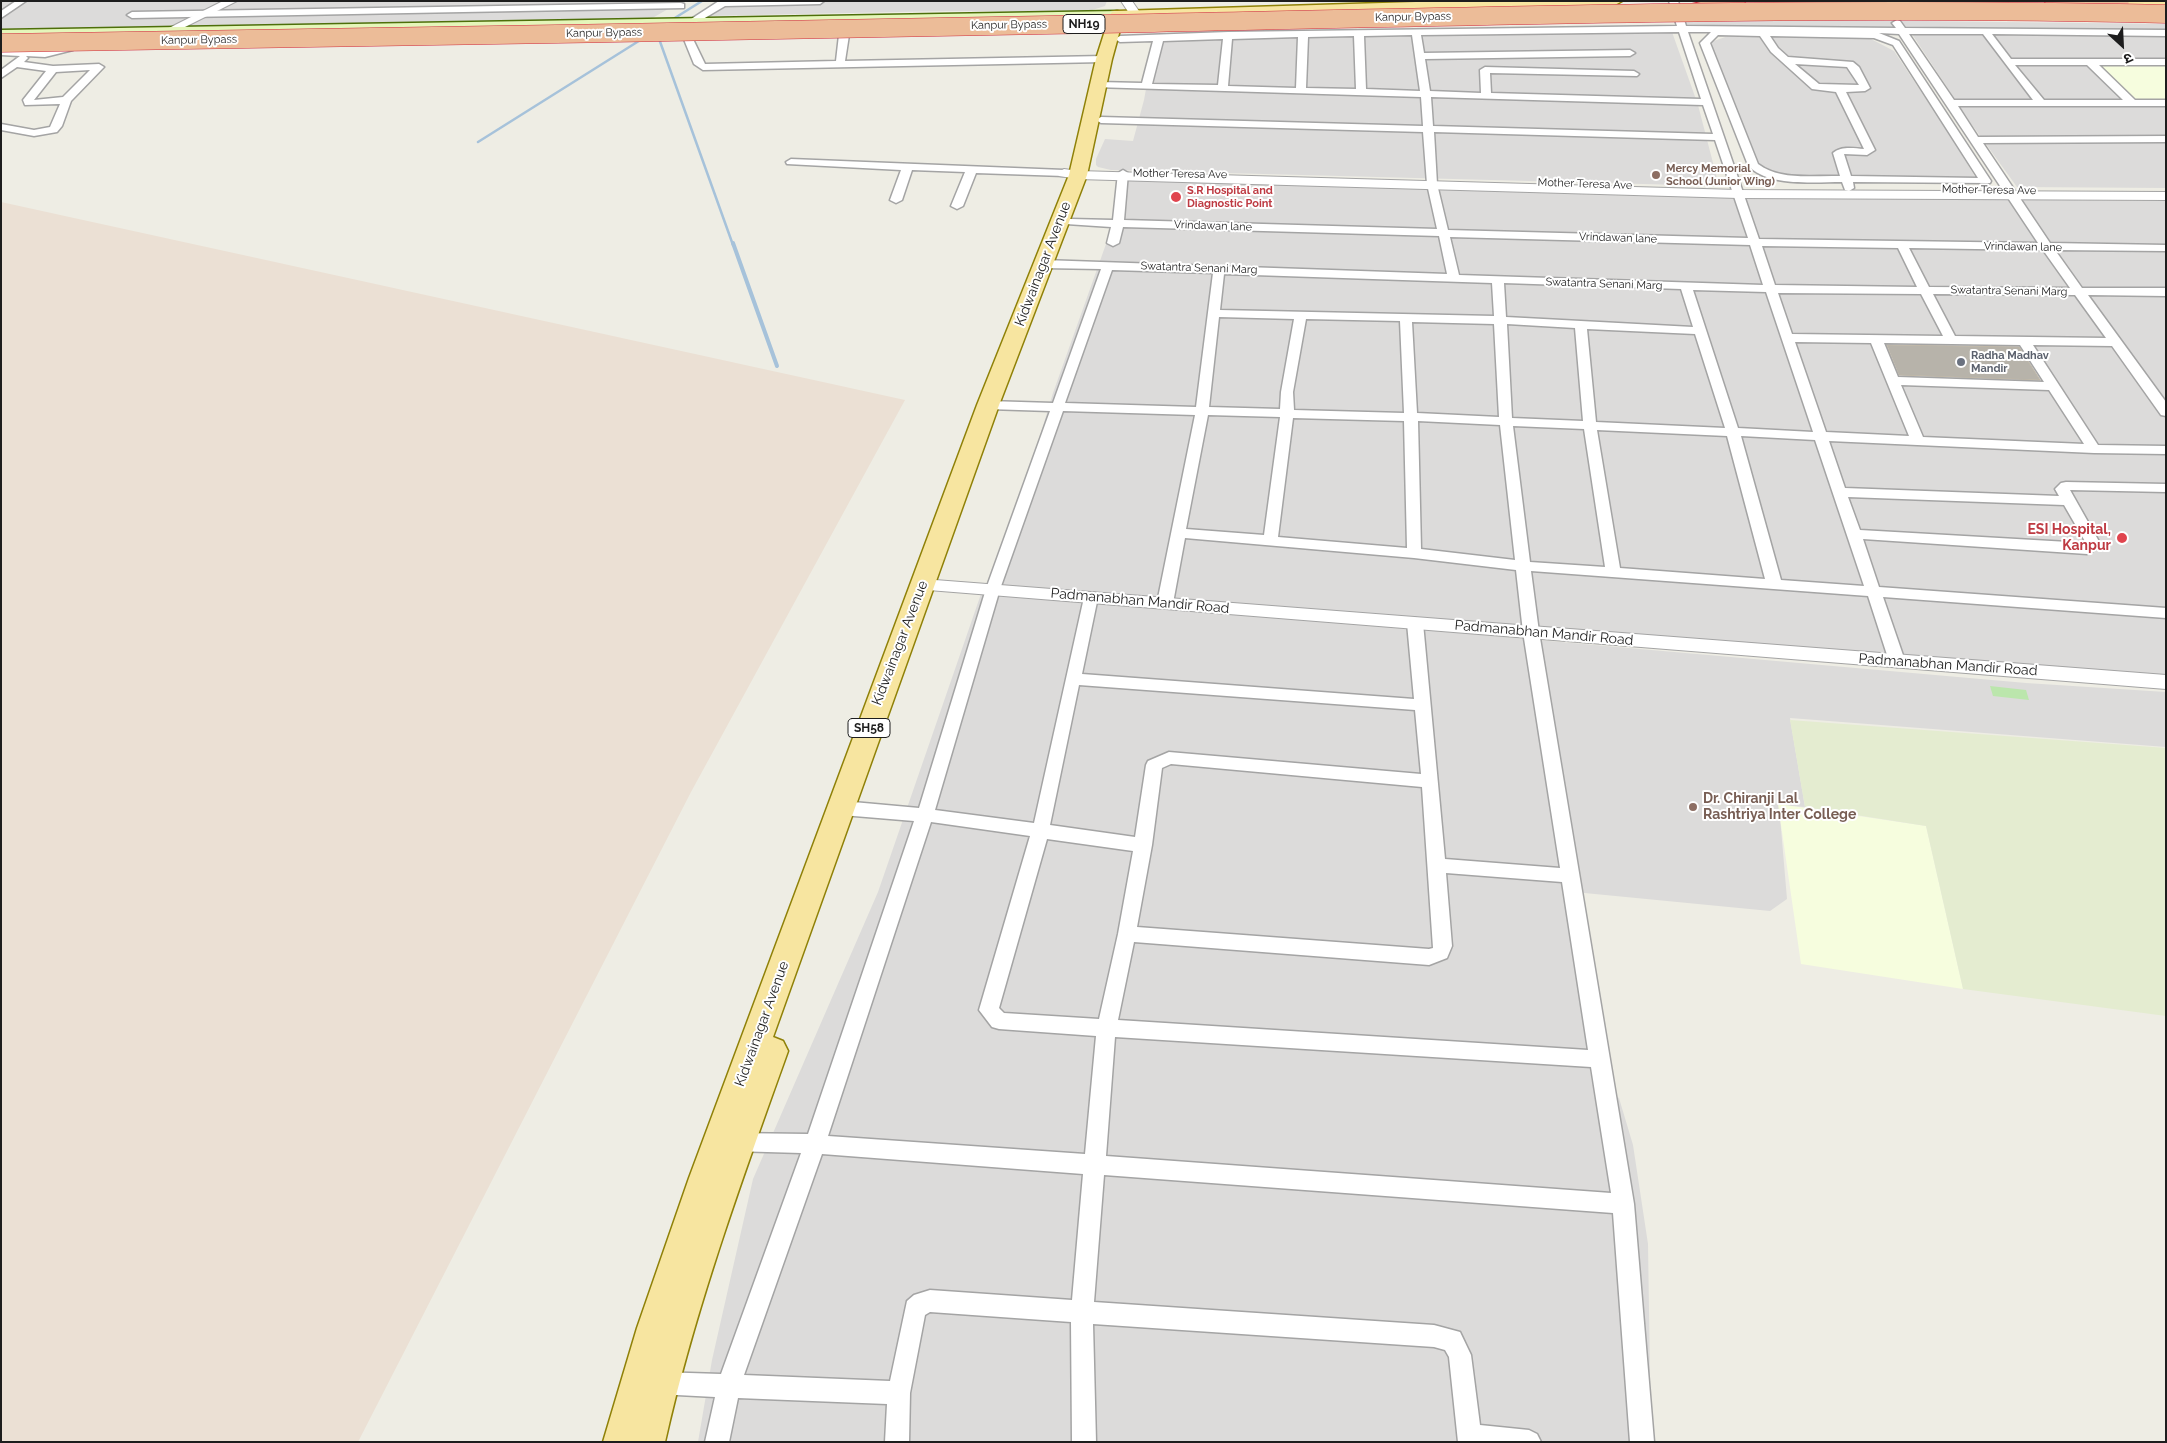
<!DOCTYPE html>
<html>
<head>
<meta charset="utf-8">
<style>
	body { margin:0 }
	#map { position:relative; width:2167px; height:1443px; overflow:hidden; background:#eeede4; font-family:Raleway,"Noto Sans Devanagari",sans-serif }
	canvas { display:block }
	.frame { position:absolute; inset:0; border:2px solid #1d1d1d; pointer-events:none }
	.north { position:absolute; left:2097px; top:20px; width:50px; height:50px; -webkit-text-stroke:4px #fff; paint-order:stroke; rotate:155deg; font-size:14px; font-weight:700; line-height:20px; text-align:center; color:#1d1d1d }
	.north::after { content:''; display:block; margin:auto; width:18px; height:22px; background:#1d1d1d; clip-path:polygon(50% 0,100% 100%,50% 72%,0 100%) }
</style>
</head>
<body>
<div id="map">
<canvas width="2167" height="1443"></canvas>
<div class="frame"></div>
<div class="north">उ</div>
</div>
<script>
const ctx = document.querySelector('canvas').getContext('2d');
ctx.lineJoin = 'round';
function fill(path, color) { ctx.fillStyle = color; ctx.fill(path, 'evenodd'); }
function trace(path, color, width, dash) { ctx.strokeStyle = color; ctx.lineWidth = width; ctx.lineCap = dash ? 'butt' : 'round'; ctx.setLineDash(dash || []); ctx.stroke(path); }
function write(font, color, halo, rows, align = 'center') {
  ctx.font = font + ' Raleway,sans-serif'; ctx.lineWidth = 4; ctx.setLineDash([]); ctx.textBaseline = 'middle'; ctx.strokeStyle = halo; ctx.fillStyle = color; for (const [text, x, y, turn = 0] of rows) {
    ctx.save(); ctx.translate(x, y); ctx.rotate((+turn || 0) * Math.PI / 180); ctx.textAlign = isNaN(turn) ? turn : align; if (halo) ctx.strokeText(text, 0, 0); ctx.fillText(text, 0, 0); ctx.restore();
  }
}
const residential = new Path2D(`
	M1 1H682L649 20 1 29Z
	M728 1H1107L1105 6 1089 11H946L706 16Z
	M1841 20 2166 24V188L2017 187 1970 122 1908 28 1686 27 1682 22Z
	M1588 30 1672 32 1698 105 1719 186 1111 170 1098 167 1096 165V159L1105 139 1133 141 1144 100 1155 40Z
	M1731 35 1861 37 1871 39 1894 51 1946 129 1977 180 1805 178 1776 175 1754 163 1708 43Z
	M1125 179 1610 195 2166 201V679L1003 585 996 580 1053 393 1106 244Z
	M982 591 2026 683 2166 692V747L1790 718 1805 807 1779 805 1787 899 1770 911 1564 891 1592 1082 1619 1098 1633 1145 1648 1244 1651 1442H698L712 1360 753 1179 878 892Z`);
const education = new Path2D(`
	M2095 63 2166 64V99H2131Z
	M1778 804 1926 826 1963 989 1801 964Z`);
const military = new Path2D(`
	M1 202 905 400 691 792 358 1442H1Z`);
const farmland = new Path2D(`
	M1790 720 2166 748V1016L1963 989 1926 826 1805 807Z`);
const grass = new Path2D(`
	M1990 686 2026 690 2029 700 1993 696Z`);
const streamFar1 = new Path2D(`
	M670 21 702 1
	M658 36 733 245
	M478 142 642 39`);
const stream = new Path2D(`
	M733 243 777 366`);
const building = new Path2D(`
	M1887 345 2019 347 2040 380 1899 375Z`);
const minor = new Path2D(`
	M16 1H26L1 18V11Z
	M719 1H824L820 4 725 6 693 25 690 26 685 23Z
	M1669 1H1678L1686 26 1896 28 1892 23 1897 20 1900 21 1905 28 2166 30V36L1992 34 2011 59H2166V65H2099L2135 100H2166V106H1958L1978 137 2166 136V142L1983 143 2050 243 2166 245V251L2055 250 2082 288H2166V296L2088 295 2166 402V416L2161 415 2112 346 2033 345 2098 445 2166 446V454L2094 453 1829 441 1845 488 2059 496 2055 489 2061 483 2066 482 2166 484V492L2070 490 2101 545 2099 548 2087 554 1863 539 1879 587 2166 608V618L1883 597 1905 661 1903 665 1897 667 1891 665 1889 661 1868 596 1531 571 1539 632 1634 1204 1654 1442H1630L1613 1213 1104 1175 1094 1302 1434 1325 1460 1332 1471 1355 1480 1425 1529 1430 1537 1434 1541 1442H1458L1449 1357 1445 1350 1434 1347 1093 1324 1096 1442H1072L1071 1322 930 1312 925 1315 910 1393 909 1442H885L887 1404 738 1398 729 1442H705L715 1397 658 1394 650 1391 647 1383 650 1375 658 1372 721 1374 801 1153 733 1151 726 1149 723 1142 726 1135 733 1133 808 1134 914 821 842 815 836 813 833 808 836 803 842 801 919 808 986 589 1050 411 988 409 981 405 988 401 1053 403 1101 269 1043 268 1037 264 1043 260 1447 274 1439 236 1123 227 1119 243 1113 246 1107 243 1111 227 1066 224 1064 222 1066 220 1070 219 1113 220 1118 173 1123 170 1128 173 1124 220 1437 229 1427 184 1423 132 1101 123 1096 120 1101 117 1423 126 1421 97 1094 87V83L1098 82 1142 83 1153 41 1120 42 1115 39 1120 36 1228 32 1677 26ZM1679 32 1701 99 1491 93 1490 73 1637 76 1639 74 1634 71 1485 67 1480 70 1481 93 1430 91 1425 59 1630 56 1635 53 1630 50 1424 53 1421 35ZM1688 32H1711L1700 43 1748 165C1766 187 1815 182 1842 182L1845 190 1849 191 1854 188 1853 182 1990 183 1991 181 1899 41 1879 33 1899 34 2038 243 1759 239ZM1909 34H1983L2033 100H1954ZM1412 35 1420 91 1366 89 1364 36ZM1718 35 1760 36 1771 52 1812 89 1836 92 1864 149C1853 148 1841 146 1833 153L1840 176C1813 175 1780 181 1758 164L1710 43ZM1354 36 1356 89 1306 88 1308 37ZM1770 36 1874 38 1893 45 1978 178 1851 176 1844 154 1867 155 1875 150 1846 92 1865 91 1870 88 1859 67 1853 62 1788 57 1778 48ZM1298 37 1296 88 1228 86 1232 39ZM1223 39 1218 85 1152 84 1163 41ZM1795 64 1847 67 1859 85 1819 84ZM2015 65H2087L2123 100H2044ZM1431 97 1703 105 1713 134 1433 126ZM1434 132 1715 140 1748 238 1448 230 1437 184ZM1450 237 1750 245 1763 285 1459 275ZM1762 246 1898 248 1917 287 1775 285ZM1909 248 2043 250 2070 288 1929 287ZM1112 270 1213 273 1196 407 1065 403ZM1224 274 1492 283 1494 316 1220 310ZM1504 283 1681 289 1693 327 1506 317ZM1693 290 1766 292 1813 432 1738 428ZM1778 293 1921 294 1943 336 1792 334ZM1933 294 2075 295 2106 338 1955 336ZM1219 317 1294 319 1281 392 1280 409 1209 407ZM1306 319 1400 321 1404 413 1294 410 1293 392ZM1412 322 1494 324 1499 417 1417 413ZM1507 324 1575 328 1583 421 1512 418ZM1587 329 1695 334 1725 428 1596 422ZM1795 342 1871 343 1909 436 1826 432ZM1884 343 2020 345 2044 382 1898 377ZM1901 385 2049 390 2084 444 1923 437ZM1063 411 1195 415 1157 603 1160 607H1170L1173 603 1185 538 1414 558 1516 570 1523 632 1560 868 1445 859 1423 623 1420 619 1415 618 1410 619 1407 623 1414 699 1082 674 1098 597 1095 593H1085L1034 823 935 810 1000 589ZM1208 415 1280 417 1264 535 1186 529ZM1293 418 1404 421 1407 548 1278 537ZM1418 421 1500 425 1515 560 1421 549ZM1513 426 1584 429 1605 567 1530 562ZM1597 430 1727 436 1765 579 1620 568ZM1741 436 1815 440 1864 586 1781 580ZM1848 497 2064 505 2086 543 1860 530ZM1079 685 1415 710 1421 774 1169 752 1148 761 1146 765 1135 837 1050 825ZM1171 764 1422 787 1433 948 1429 949 1137 927 1152 845 1162 768ZM931 822 1030 836 979 1010 992 1027 999 1029 1096 1036 1085 1154 828 1136ZM1047 839 1133 851 1118 934 1099 1019 1004 1013 999 1008ZM1446 873 1562 882 1588 1050 1118 1020 1134 942 1429 965 1447 958 1452 946ZM1115 1037 1591 1067 1611 1193 1106 1156ZM822 1154 1083 1174 1072 1300 930 1290 914 1295 907 1301 890 1381 744 1375Z
	M681 3 684 4V8L132 18 127 15 132 12Z
	M844 32 849 35 845 61 1104 56 1109 59 1104 62 703 70 694 64 683 37 688 34 691 35 705 64 836 61 839 35Z
	M70 45 73 46V50L45 57 26 56 28 58 24 62 53 66 99 64 104 67 71 101 62 126 57 132 34 136 1 130V124L34 130 50 127 60 104 25 105 23 100 46 71 17 67 1 78V70L20 56 1 55V49L45 51ZM90 70 63 97 34 100 56 72Z
	M791 159 1064 170 1069 173 1064 176 976 173 963 206 957 209 951 206 965 172 912 170 902 200 896 203 890 200 901 170 787 164 786 162Z`);
const tertiary = new Path2D(`
	M223 1H237L173 33H165L163 31Z
	M1121 1H1132L1141 14 1139 16H1131Z
	M1064 169 1078 171 1738 190 2166 192V200L1738 198 1078 179 1059 176 1057 173Z
	M922 579 2166 675V689L916 589 913 585 916 581Z`);
const secondary = new Path2D(`
	M1117 11 1122 12 1123 15 1122 18 1 38V30Z`);
const primary = new Path2D(`
	M1449 1H1622L1615 5 1123 19 1112 59 1087 175 999 405 773 1037 783 1041 788 1051C742 1180 695 1308 665 1442H603L637 1328 689 1178 977 405 1069 175 1096 59 1110 15 1112 12 1117 11Z
	M2087 1H2166V9L2094 5Z`);
const trunk = new Path2D(`
	M1705 1H1746L1743 4 1738 6 1697 12 1692 10 1689 7 1692 4Z
	M2044 1H2127L2129 3 2126 6 2121 8 2052 6 2047 4Z`);
const trunkBridge = new Path2D(`
	M1 43C385 37 770 31 1154 23 1492 16 1829 6 2166 14`);
const markers = [
	[1656,175,5,"#8d6e63"],
	[1176,197,6,"#e0444e"],
	[1961,362,5,"#6b7280"],
	[2122,538,6,"#e0444e"],
	[1693,807,5,"#8d6e63"]
];
const farStreetnames = [
	["Kanpur Bypass",1413,17,-1],
	["Kanpur Bypass",1009,25,-1],
	["Kanpur Bypass",604,33,-1],
	["Kanpur Bypass",199,40,-1],
	["Mother Teresa Ave",1180,174,1],
	["Mother Teresa Ave",1585,184,2],
	["Mother Teresa Ave",1989,190,1],
	["Vrindawan lane",1213,226,2],
	["Vrindawan lane",1618,238,2],
	["Vrindawan lane",2023,247,1],
	["Swatantra Senani Marg",1199,268,2],
	["Swatantra Senani Marg",1604,284,2],
	["Swatantra Senani Marg",2009,291,1]
];
const farEducationnames = [
	["Mercy Memorial",1666,169],
	["School (Junior Wing)",1666,182]
];
const farHealthnames = [
	["S.R Hospital and",1187,191],
	["Diagnostic Point",1187,204]
];
const farWorshipnames = [
	["Radha Madhav",1971,356],
	["Mandir",1971,369]
];
const shields = [
	[1084,24,42],
	[869,728,42]
];
const shieldNames = [
	["NH19",1084,24],
	["SH58",869,728]
];
const streetNames = [
	["Kidwainagar Avenue",1043,264,-69],
	["Padmanabhan Mandir Road",1140,601,5],
	["Padmanabhan Mandir Road",1544,633,5],
	["Kidwainagar Avenue",900,643,-69],
	["Padmanabhan Mandir Road",1948,665,4],
	["Kidwainagar Avenue",762,1024,-70]
];
const healthNames = [
	["ESI Hospital,",2111,530],
	["Kanpur",2111,546]
];
const educationNames = [
	["Dr. Chiranji Lal",1703,799],
	["Rashtriya Inter College",1703,815]
];
fill(residential, '#dcdbda');
fill(education, '#f6fdde');
fill(military, '#ebe0d4');
fill(farmland, '#e4ecd0');
fill(grass, '#bbe6ac');
trace(streamFar1, '#a6c2da', 2.5);
trace(stream, '#a6c2da', 4);
fill(building, '#b7b3aa');
trace(building, '#bfb7a7', 1);
trace(minor, '#a4a4a4', 3);
trace(tertiary, '#a4a4a4', 2);
trace(secondary, '#4d6f0a', 3);
trace(primary, '#8f8108', 3);
trace(trunk, '#d02d40', 2);
fill(minor, '#fff');
fill(tertiary, '#fff');
fill(secondary, '#e5f6ba');
fill(primary, '#f7e5a0');
fill(trunk, '#ecbc98');
trace(trunkBridge, '#d02d40', 19, []);
trace(trunkBridge, '#ecbc98', 18);
for (const [x, y, r, color] of markers) { const dot = new Path2D(); dot.arc(x, y, r, 0, 2 * Math.PI); ctx.fillStyle = color; ctx.fill(dot); trace(dot, '#fff', 2); }
write('11px', '#1d1d1d', '#fff', farStreetnames);
write('bold 11px', '#785e54', '#fff', farEducationnames, 'left');
write('bold 11px', '#be3a42', '#fff', farHealthnames, 'left');
write('bold 11px', '#5b616d', '#fff', farWorshipnames, 'left');
for (const [x, y, w] of shields) { const box = new Path2D(); box.roundRect(x - w / 2, y - 9.5, w, 19, 4); ctx.fillStyle = '#fff'; ctx.fill(box); trace(box, '#1d1d1d', 1); }
write('bold 12px', '#1d1d1d', null, shieldNames);
write('14px', '#1d1d1d', '#fff', streetNames);
write('bold 14px', '#be3a42', '#fff', healthNames, 'right');
write('bold 14px', '#785e54', '#fff', educationNames, 'left');
</script>
</body>
</html>
